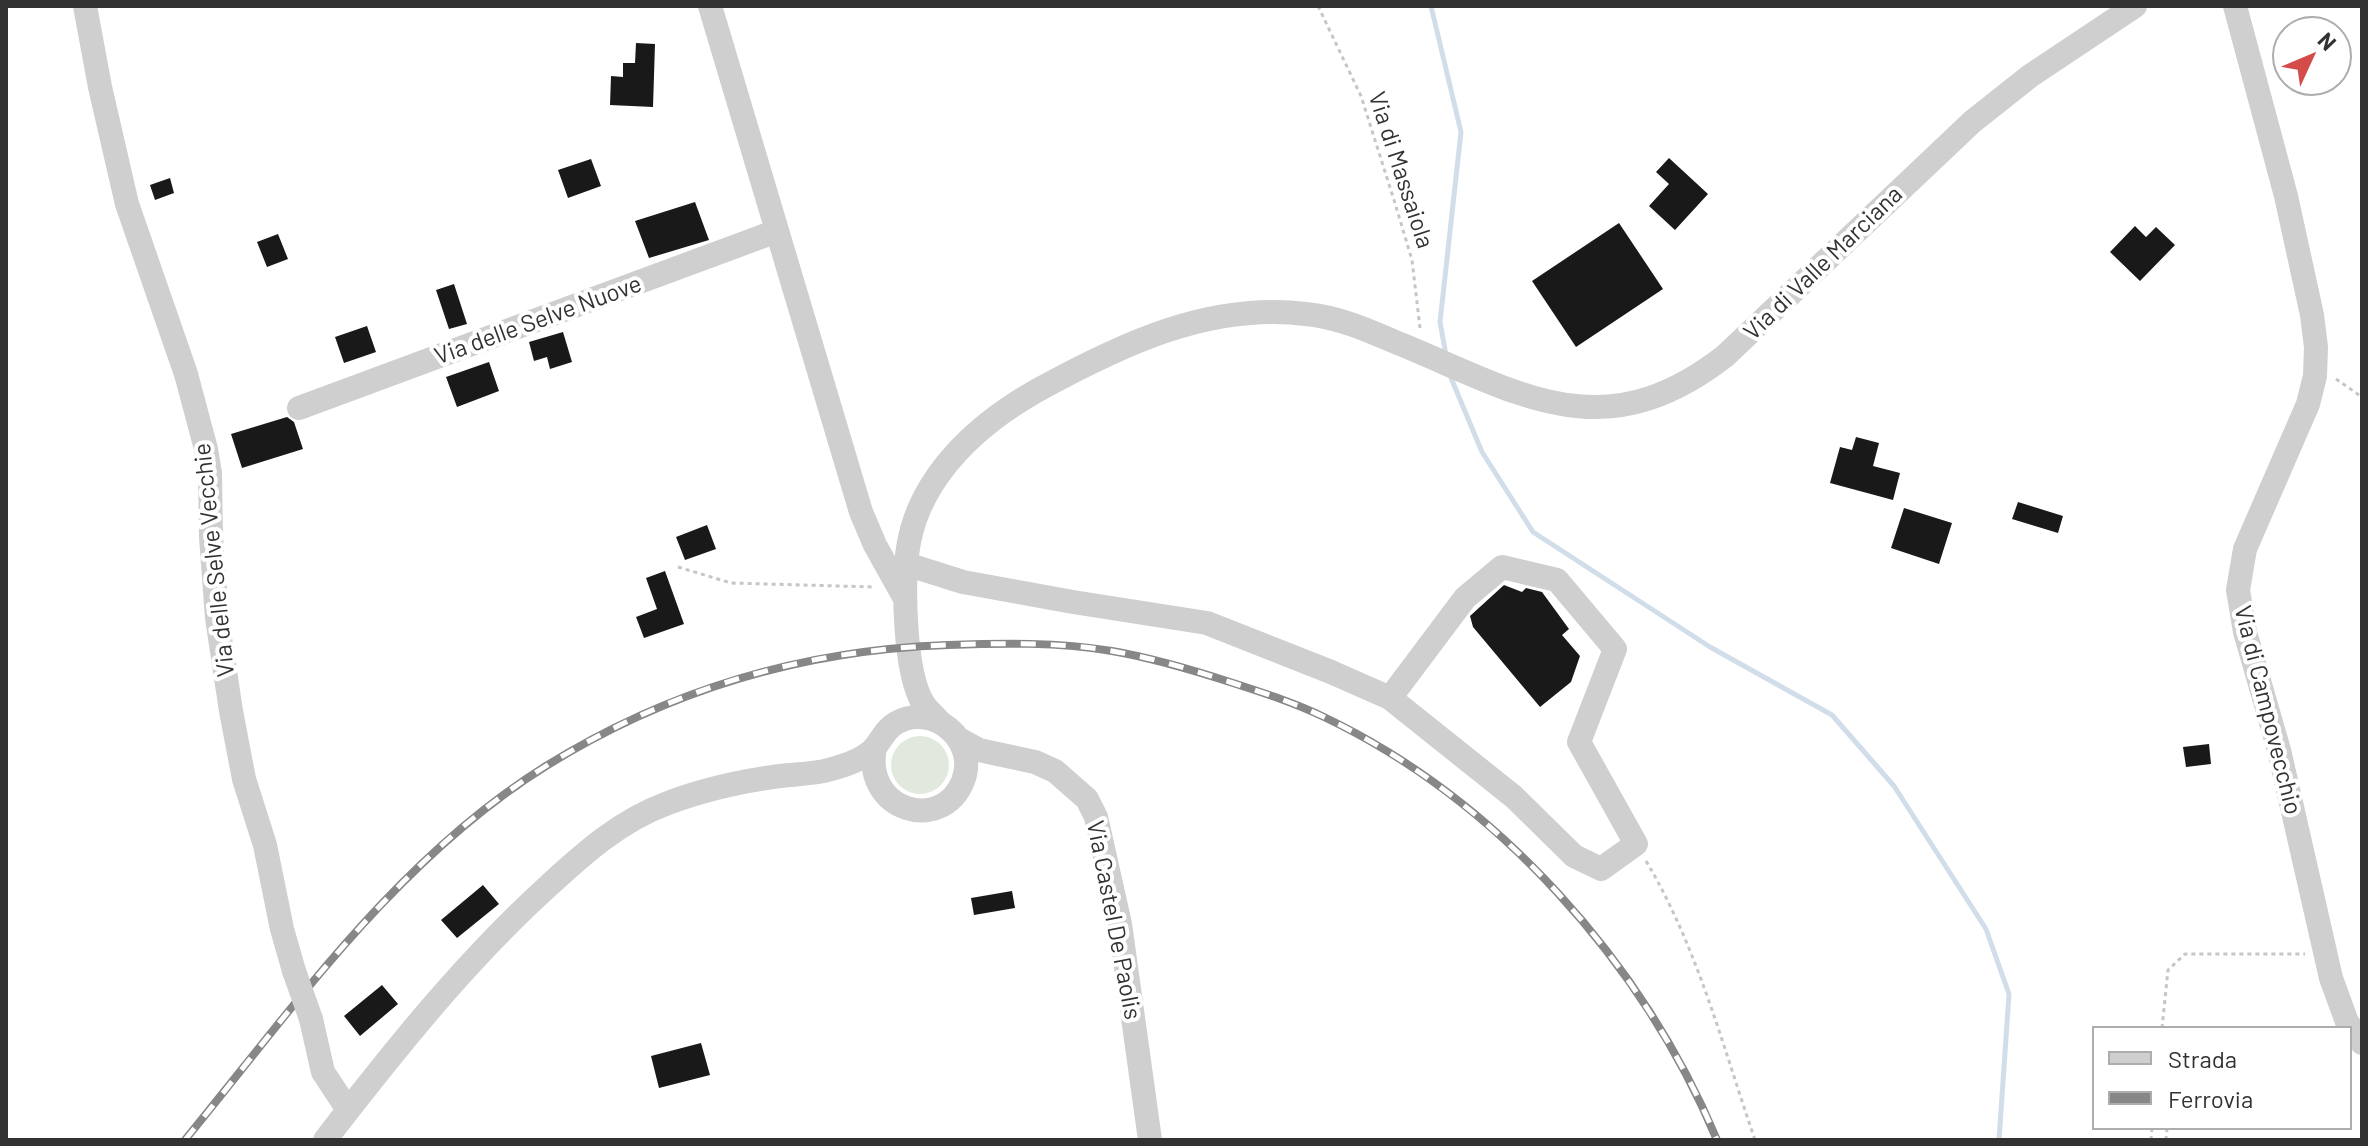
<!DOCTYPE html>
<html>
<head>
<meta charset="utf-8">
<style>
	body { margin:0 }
	#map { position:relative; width:2368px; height:1146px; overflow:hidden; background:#fff; font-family:Barlow,sans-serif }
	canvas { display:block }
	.frame { position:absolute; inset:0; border:8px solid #323232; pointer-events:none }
	.legend { position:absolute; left:2092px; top:1026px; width:260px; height:104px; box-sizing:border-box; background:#fff; border:2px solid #adadad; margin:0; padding:10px 14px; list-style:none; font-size:24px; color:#323232 }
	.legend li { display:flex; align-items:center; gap:16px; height:40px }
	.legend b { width:40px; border:2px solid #adadad }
	.north { position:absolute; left:2272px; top:16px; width:80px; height:80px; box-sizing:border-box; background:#fff; border:2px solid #adadad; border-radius:50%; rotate:46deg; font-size:22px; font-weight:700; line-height:32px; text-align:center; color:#323232 }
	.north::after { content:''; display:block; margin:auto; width:28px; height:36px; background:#d44c4a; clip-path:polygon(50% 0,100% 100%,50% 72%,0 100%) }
</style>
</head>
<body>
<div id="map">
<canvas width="2368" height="1146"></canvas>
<div class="frame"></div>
<ul class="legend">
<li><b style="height:10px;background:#cfcfcf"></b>Strada</li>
<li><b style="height:10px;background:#878787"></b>Ferrovia</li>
</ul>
<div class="north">N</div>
</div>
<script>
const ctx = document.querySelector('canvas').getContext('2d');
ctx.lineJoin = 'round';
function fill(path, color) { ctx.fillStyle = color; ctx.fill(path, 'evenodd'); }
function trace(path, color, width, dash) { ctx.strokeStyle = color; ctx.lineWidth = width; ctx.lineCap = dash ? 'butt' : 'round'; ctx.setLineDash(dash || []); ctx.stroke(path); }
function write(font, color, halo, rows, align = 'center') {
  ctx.font = font + ' Barlow,sans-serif'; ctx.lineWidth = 8; ctx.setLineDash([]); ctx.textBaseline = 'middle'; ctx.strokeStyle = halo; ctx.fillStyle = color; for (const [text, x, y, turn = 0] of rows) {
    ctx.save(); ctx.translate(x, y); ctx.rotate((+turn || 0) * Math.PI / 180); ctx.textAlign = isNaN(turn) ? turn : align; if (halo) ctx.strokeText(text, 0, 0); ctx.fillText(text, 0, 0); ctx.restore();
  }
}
const green = new Path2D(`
	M891 765a29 29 0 1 1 58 0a29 29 0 1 1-58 0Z`);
const stream = new Path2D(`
	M1431 6 1461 132 1440 322 1446 355
	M1449 373 1482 452 1533 532 1710 647 1832 715 1894 786 1986 929 2009 994 1999 1140`);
const building = new Path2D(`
	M636 43 655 44 653 107 610 105 611 76 623 77V63H635Z
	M1669 158 1708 194 1675 230 1649 206 1669 184 1656 172Z
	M591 159 601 186 568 198 558 170Z
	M170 178 174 193 155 200 150 185Z
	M695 202 709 240 649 258 635 221Z
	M1619 223 1663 289 1576 347 1532 281Z
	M2135 226 2146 237 2156 227 2175 245 2140 281 2110 252Z
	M278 234 288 259 267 267 257 242Z
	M454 284 467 324 449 329 436 290Z
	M367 326 376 352 344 363 335 337Z
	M563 332 572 362 550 369 547 357 534 361 529 342Z
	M489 362 499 391 457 407 446 377Z
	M287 417 294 422 303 449 242 468 231 434Z
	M1856 437 1879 443 1873 466 1900 473 1893 500 1830 483 1840 447 1852 450Z
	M2018 502 2063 516 2058 533 2012 519Z
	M1904 508 1952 523 1939 564 1891 548Z
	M707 525 716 549 685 560 676 537Z
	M665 571 684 624 644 638 636 617 657 609 646 578Z
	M1504 585 1522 592 1526 588 1542 592 1569 629 1562 635 1580 656 1571 682 1540 707 1473 627 1470 616Z
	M2209 744 2211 764 2186 767 2183 747Z
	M483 885 499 904 457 938 441 920Z
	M1012 891 1015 908 974 915 971 898Z
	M382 985 398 1004 360 1036 344 1016Z
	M701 1043 710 1075 659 1088 651 1056Z`);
const path = new Path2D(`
	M1318 6 1361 96 1394 200 1412 260 1420 328
	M2336 379 2362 397
	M678 567 731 583 875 587
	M1646 861C1697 946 1723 1047 1755 1140
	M2162 1028 2168 970 2185 954H2305
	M2151 1140 2152 1128
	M2166 1140 2167 1128`);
const minor = new Path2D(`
	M85 6 100 87 127 204 186 374 206 449 210 473 211 537 217 618 231 711 244 779 265 845 282 929 294 971
	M710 6 861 512 875 545 904 597
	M2235 6 2286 196 2312 315 2316 347 2315 376 2308 404 2245 549 2238 590 2245 632 2279 750 2331 978 2347 1022 2362 1043
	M299 408 777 231
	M906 564 963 582 1073 602 1207 623 1331 672 1390 698 1514 797 1574 856 1601 869 1636 844 1579 742 1615 649 1557 580 1502 567 1465 598 1390 698
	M939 721C934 715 927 710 923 703 904 672 902 579 909 542 922 474 979 423 1038 390 1120 345 1209 302 1306 314 1337 317 1365 329 1393 341 1517 391 1600 453 1725 356L1972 122 2030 76 2135 6
	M959 739 979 750 1035 762 1055 771 1087 799 1096 817 1120 924 1150 1140
	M311 1019 323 1072 348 1110
	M325 1140C393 1052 463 964 545 889 583 854 619 821 668 803 705 789 742 781 780 776 796 774 813 774 828 770 844 766 866 759 876 746 883 737 886 729 896 723 932 702 979 740 963 781 942 834 862 811 875 747`);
const rail = new Path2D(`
	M185 1140C294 1007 397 859 546 766 670 689 802 650 948 645 1002 643 1058 642 1112 651 1153 658 1193 670 1233 683 1264 693 1295 703 1324 717 1498 800 1643 963 1717 1140`);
const minorBridge = new Path2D(`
	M294 971 311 1019`);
const streetNames = [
	["Via di Massaiola",1401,170,72],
	["Via di Valle Marciana",1823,263,-44],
	["Via delle Selve Nuove",538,320,-20],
	["Via delle Selve Vecchie",214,560,-96],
	["Via di Campovecchio",2268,710,76],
	["Via Castel De Paolis",1114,920,79]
];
fill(green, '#e1e8dd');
trace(stream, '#d1deea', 5);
fill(building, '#191919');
trace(path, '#c6c6c6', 3, [4, 4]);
trace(minor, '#cfcfcf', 24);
trace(rail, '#878787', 8);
trace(rail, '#fff', 5, [15]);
trace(minorBridge, '#cfcfcf', 24);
write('24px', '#323232', '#fff', streetNames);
</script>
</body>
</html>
